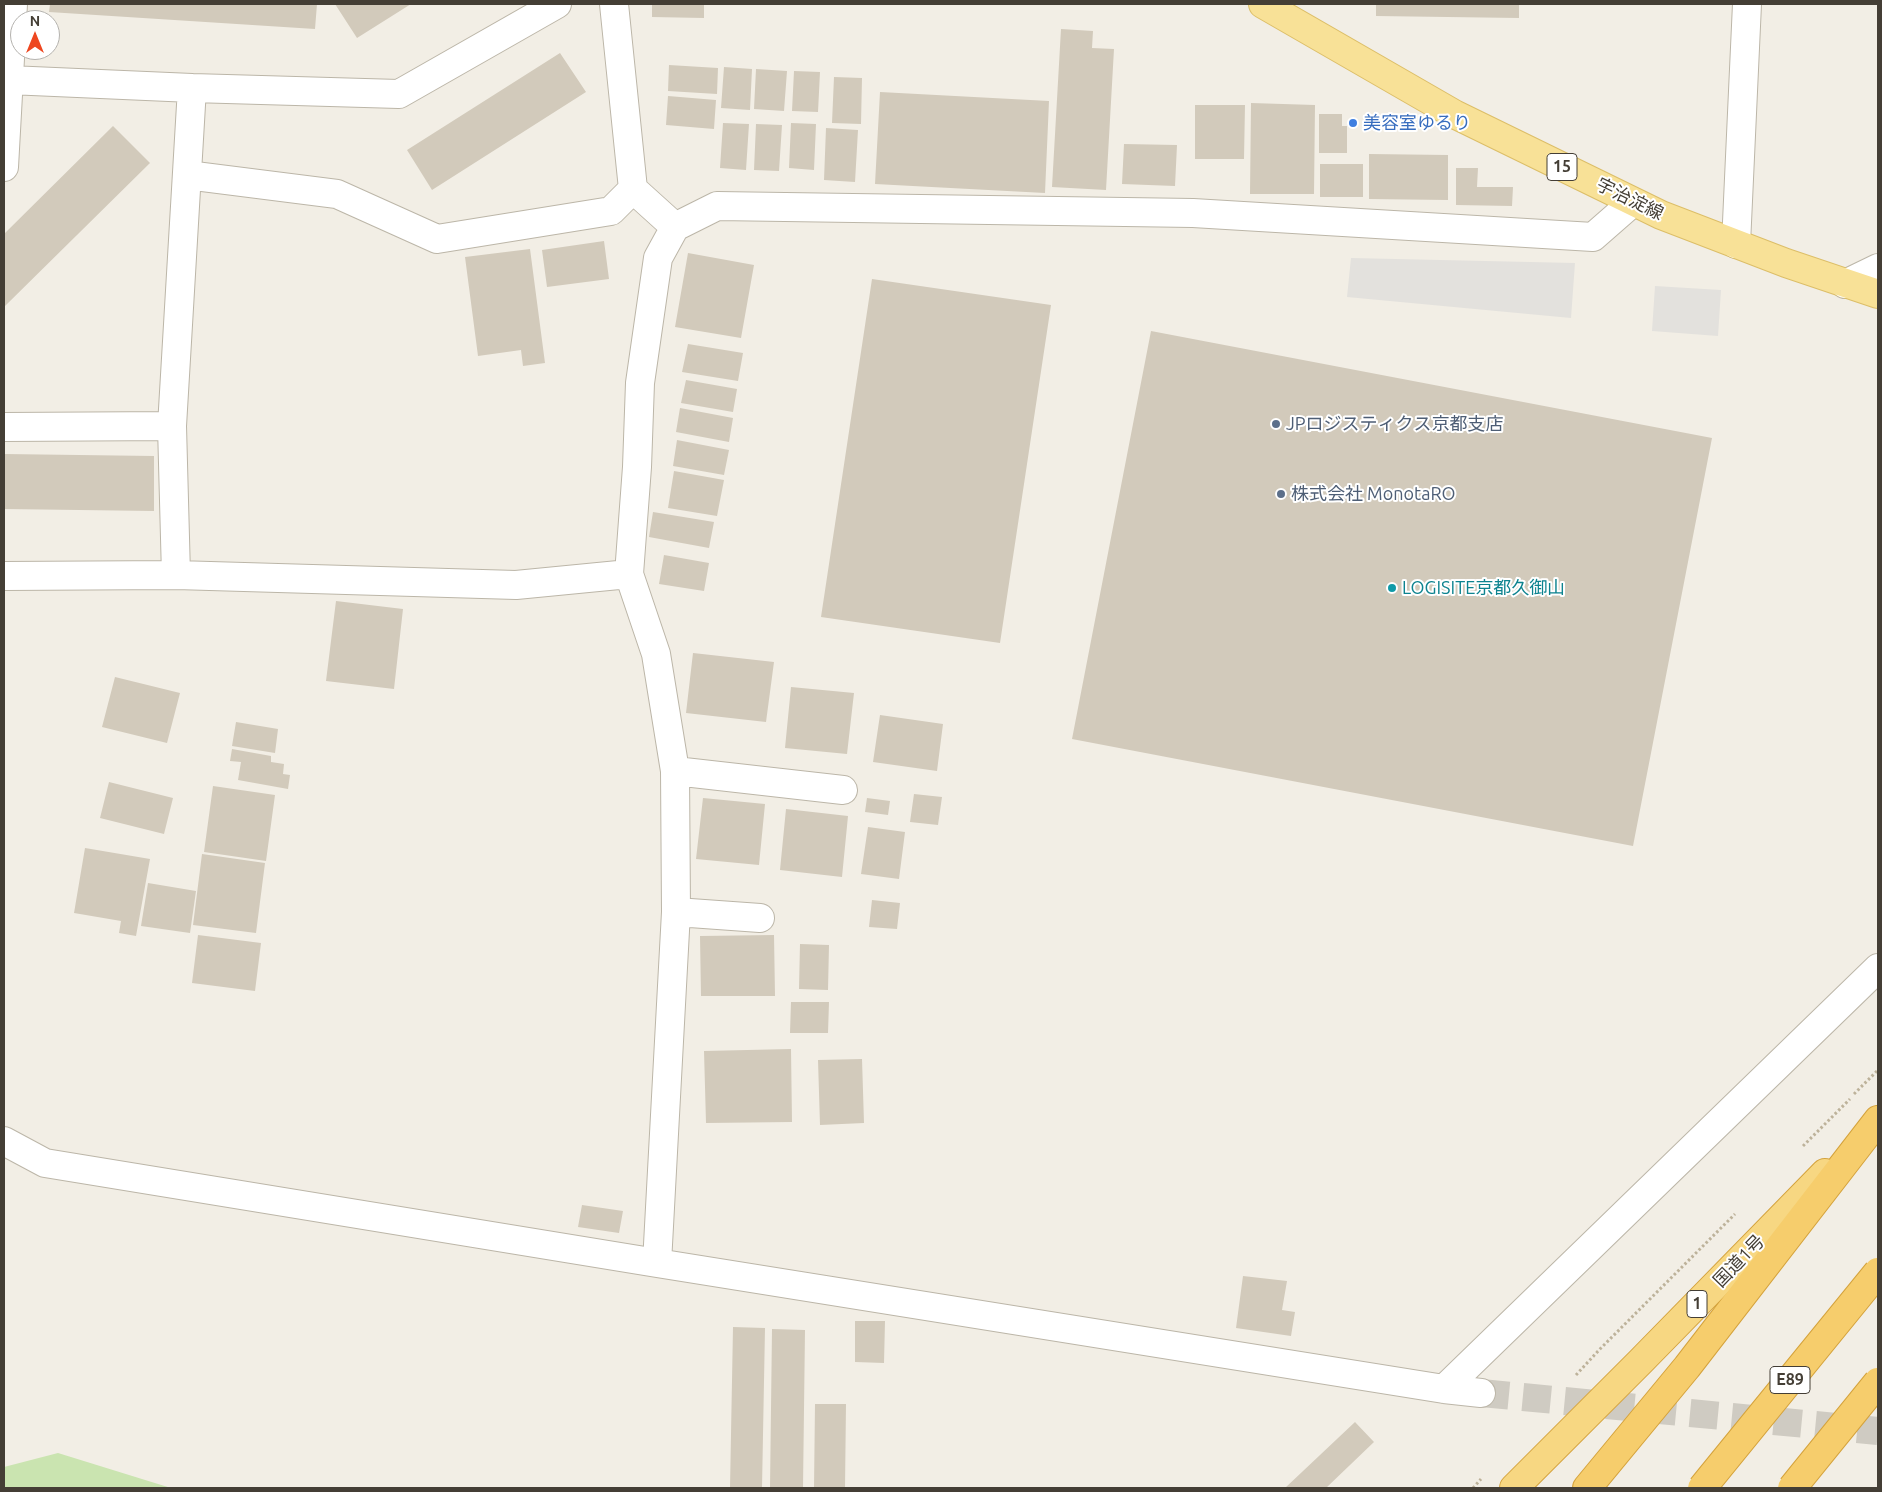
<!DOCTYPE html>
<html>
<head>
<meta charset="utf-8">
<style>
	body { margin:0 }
	#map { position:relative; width:1882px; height:1492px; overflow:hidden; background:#f2eee5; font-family:Ubuntu,sans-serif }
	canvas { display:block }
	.frame { position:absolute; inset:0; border:5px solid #443e35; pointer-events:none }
	.north { position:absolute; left:10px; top:10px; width:50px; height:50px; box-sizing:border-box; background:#fff; border:1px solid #b4b2ae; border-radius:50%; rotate:0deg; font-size:14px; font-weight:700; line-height:20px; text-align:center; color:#443e35 }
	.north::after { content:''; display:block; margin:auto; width:18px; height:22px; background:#ee4720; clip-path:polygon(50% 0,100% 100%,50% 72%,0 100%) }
</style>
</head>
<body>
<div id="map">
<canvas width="1882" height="1492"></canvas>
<div class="frame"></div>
<div class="north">N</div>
</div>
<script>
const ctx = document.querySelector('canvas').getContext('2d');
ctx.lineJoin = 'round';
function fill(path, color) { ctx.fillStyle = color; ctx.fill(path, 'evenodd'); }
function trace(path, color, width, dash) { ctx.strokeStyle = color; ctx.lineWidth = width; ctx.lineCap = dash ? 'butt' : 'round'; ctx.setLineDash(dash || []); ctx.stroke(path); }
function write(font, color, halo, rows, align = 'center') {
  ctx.font = font + ' Ubuntu,"Noto Sans JP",sans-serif'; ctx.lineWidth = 4; ctx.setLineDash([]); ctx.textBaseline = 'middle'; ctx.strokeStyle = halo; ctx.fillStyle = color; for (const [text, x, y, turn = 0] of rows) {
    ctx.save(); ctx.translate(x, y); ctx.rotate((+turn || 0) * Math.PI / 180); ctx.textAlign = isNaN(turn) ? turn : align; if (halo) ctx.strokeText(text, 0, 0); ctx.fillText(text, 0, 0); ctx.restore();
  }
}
const green = new Path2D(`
	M58 1453 171 1488H4V1467Z`);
const parking = new Path2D(`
	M1351 258 1575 263 1571 318 1347 297Z
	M1655 286 1721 290 1718 336 1652 331Z`);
const building = new Path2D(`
	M50 4H317L315 29 49 12Z
	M335 4H411L357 38Z
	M652 4H704V18L652 17Z
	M1376 4H1519V18L1376 16Z
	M1061 29 1093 31 1092 48 1114 49 1106 190 1052 187Z
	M560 53 586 92 432 190 407 150Z
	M669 65 718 68 717 94 668 91Z
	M724 67 752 69 750 110 721 108Z
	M756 69 787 71 784 111 754 109Z
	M794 71 820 72 818 112 792 111Z
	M834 77 862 78 861 124 832 123Z
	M880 92 1049 101 1045 193 875 184Z
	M668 96 716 100 714 129 666 125Z
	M1251 103 1315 105 1314 194H1250Z
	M1195 105H1245L1244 159H1195Z
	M1319 114H1342V126H1347V153H1319Z
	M723 123 749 124 746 170 720 168Z
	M791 123 816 124 814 170 789 168Z
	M756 124 782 125 779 171 754 170Z
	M113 126 150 163 4 307V234Z
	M826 128 858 130 855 182 824 180Z
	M1124 144 1177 145 1175 186 1122 184Z
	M1369 154 1448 155V200L1369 199Z
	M1320 164H1363V197H1320Z
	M1456 168H1478L1477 187H1513L1512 206 1456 205Z
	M604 241 609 279 547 287 542 250Z
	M530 249 545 363 523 366 521 350 478 356 465 257Z
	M688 253 754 265 741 338 675 327Z
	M872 279 1051 305 1000 643 821 617Z
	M1151 331 1712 438 1633 846 1072 739Z
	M688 344 743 353 738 381 682 372Z
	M686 380 737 389 733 412 681 403Z
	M680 408 733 418 729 442 676 432Z
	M677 440 729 450 724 475 673 466Z
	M4 454 154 456V511L4 509Z
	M674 471 724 480 717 516 668 508Z
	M653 512 714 522 709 548 649 537Z
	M664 555 709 563 704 591 659 584Z
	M336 601 403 609 394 689 326 681Z
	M693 653 774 662 766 722 686 713Z
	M115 677 180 693 167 743 102 727Z
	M791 687 854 693 847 754 785 748Z
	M880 715 943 724 937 771 873 762Z
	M236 722 278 729 275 753 232 746Z
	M232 749 271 756V762L284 764 283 774 290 775 288 789 238 780 241 762 230 761Z
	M109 782 173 798 164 834 100 818Z
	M213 786 275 795 266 861 204 852Z
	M914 794 942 797 938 825 910 822Z
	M703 798 765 804 759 865 696 859Z
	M867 798 890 801 888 815 865 812Z
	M786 809 848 816 842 877 780 870Z
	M868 827 905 832 899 879 861 874Z
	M85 848 150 859 136 936 119 933 121 921 74 913Z
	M202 854 265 863 256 933 193 925Z
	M148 883 196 891 190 933 141 926Z
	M872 900 900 903 897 929 869 927Z
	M198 935 261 943 255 991 192 983Z
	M774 935 775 996H701L700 936Z
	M800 944 829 945 828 990 799 989Z
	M791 1002H829L828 1033H790Z
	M791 1049 792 1122 706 1123 704 1051Z
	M862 1059 864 1123 820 1125 818 1060Z
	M582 1205 623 1211 619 1233 578 1227Z
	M1243 1276 1287 1281 1282 1310 1295 1312 1291 1336 1236 1328Z
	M855 1321H885L884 1363 855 1362Z
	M733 1327 765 1328 762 1488H730Z
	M772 1329 805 1330 803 1488H770Z
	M815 1404H846L845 1488H814Z
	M1355 1422 1374 1442 1326 1488H1285Z`);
const minorTunnel = new Path2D(`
	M1481 1393 1878 1431`);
const path = new Path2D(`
	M1854 1094 1878 1070
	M1803 1146 1850 1099
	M1576 1375 1600 1349 1735 1214
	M1473 1488 1481 1479`);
const minor = new Path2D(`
	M614 4 633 189 675 227
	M9 80 192 88 172 426 176 575
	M192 88 399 94 557 4
	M4 167 13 4
	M187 175 337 194 437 239 611 211 633 189
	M1845 284 1878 268
	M4 427 172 426
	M4 576 176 575 516 585 629 574
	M675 771 843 790
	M676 912 760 918
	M4 1141 45 1163 657 1263 1444 1389 1481 1393
	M657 1263 676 912 675 771 656 654 629 574 637 467 640 383 658 258 675 227 717 206 1193 213 1593 237 1633 202
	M1444 1389 1878 968`);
const tertiary = new Path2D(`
	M1736 244 1747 4`);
const primary = new Path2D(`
	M1263 4 1454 114 1661 215 1786 263 1878 294`);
const trunk = new Path2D(`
	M1514 1488 1641 1361 1825 1173`);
const motorway = new Path2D(`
	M1587 1488 1687 1367 1878 1120`);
const motorwayBridge = new Path2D(`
	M1702 1488 1878 1272
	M1792 1488 1878 1382`);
const markers = [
	[1353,123,5,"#3f7fe0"],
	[1276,424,5,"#5c6f8a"],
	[1281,494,5,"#5c6f8a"],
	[1392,588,5,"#0f9aa8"]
];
const shields = [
	[1562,167,30],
	[1697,1304,20],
	[1790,1380,40]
];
const shieldNames = [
	["15",1562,167],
	["1",1697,1304],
	["E89",1790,1380]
];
const shopNames = [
	["美容室ゆるり",1363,123]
];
const streetNames = [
	["宇治淀線",1630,199,26],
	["国道1号",1739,1261,-46]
];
const serviceNames = [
	["JPロジスティクス京都支店",1286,424],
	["株式会社 MonotaRO",1291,494]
];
const cultureNames = [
	["LOGISITE京都久御山",1402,588]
];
fill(green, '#cae4b0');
fill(parking, '#e3e1dd');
fill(building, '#d2cabb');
trace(minorTunnel, '#cfcbc2', 28, [28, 14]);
trace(minor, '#bcb6a8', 30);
trace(tertiary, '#bcb6a8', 30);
trace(primary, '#dcbe68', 30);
trace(trunk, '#d4a23c', 30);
trace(motorway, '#d4a23c', 30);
trace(path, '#bdb29a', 3, [2.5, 2.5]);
trace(minor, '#fff', 28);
trace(tertiary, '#fff', 28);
trace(primary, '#f8e197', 28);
trace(trunk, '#f7d782', 28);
trace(motorway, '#f6cd6c', 28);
trace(motorwayBridge, '#d4a23c', 30, []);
trace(motorwayBridge, '#f6cd6c', 28);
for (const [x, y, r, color] of markers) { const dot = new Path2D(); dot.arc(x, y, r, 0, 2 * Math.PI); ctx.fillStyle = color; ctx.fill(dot); trace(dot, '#fff', 2); }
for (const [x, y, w] of shields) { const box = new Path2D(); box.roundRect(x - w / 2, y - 13.5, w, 27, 4); ctx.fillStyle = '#fff'; ctx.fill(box); trace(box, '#443e35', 1); }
write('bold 16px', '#443e35', null, shieldNames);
write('18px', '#366cbe', '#fff', shopNames, 'left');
write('18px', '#443e35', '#fff', streetNames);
write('18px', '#4e5e75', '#fff', serviceNames, 'left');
write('18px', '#0d838f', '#fff', cultureNames, 'left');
</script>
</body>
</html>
